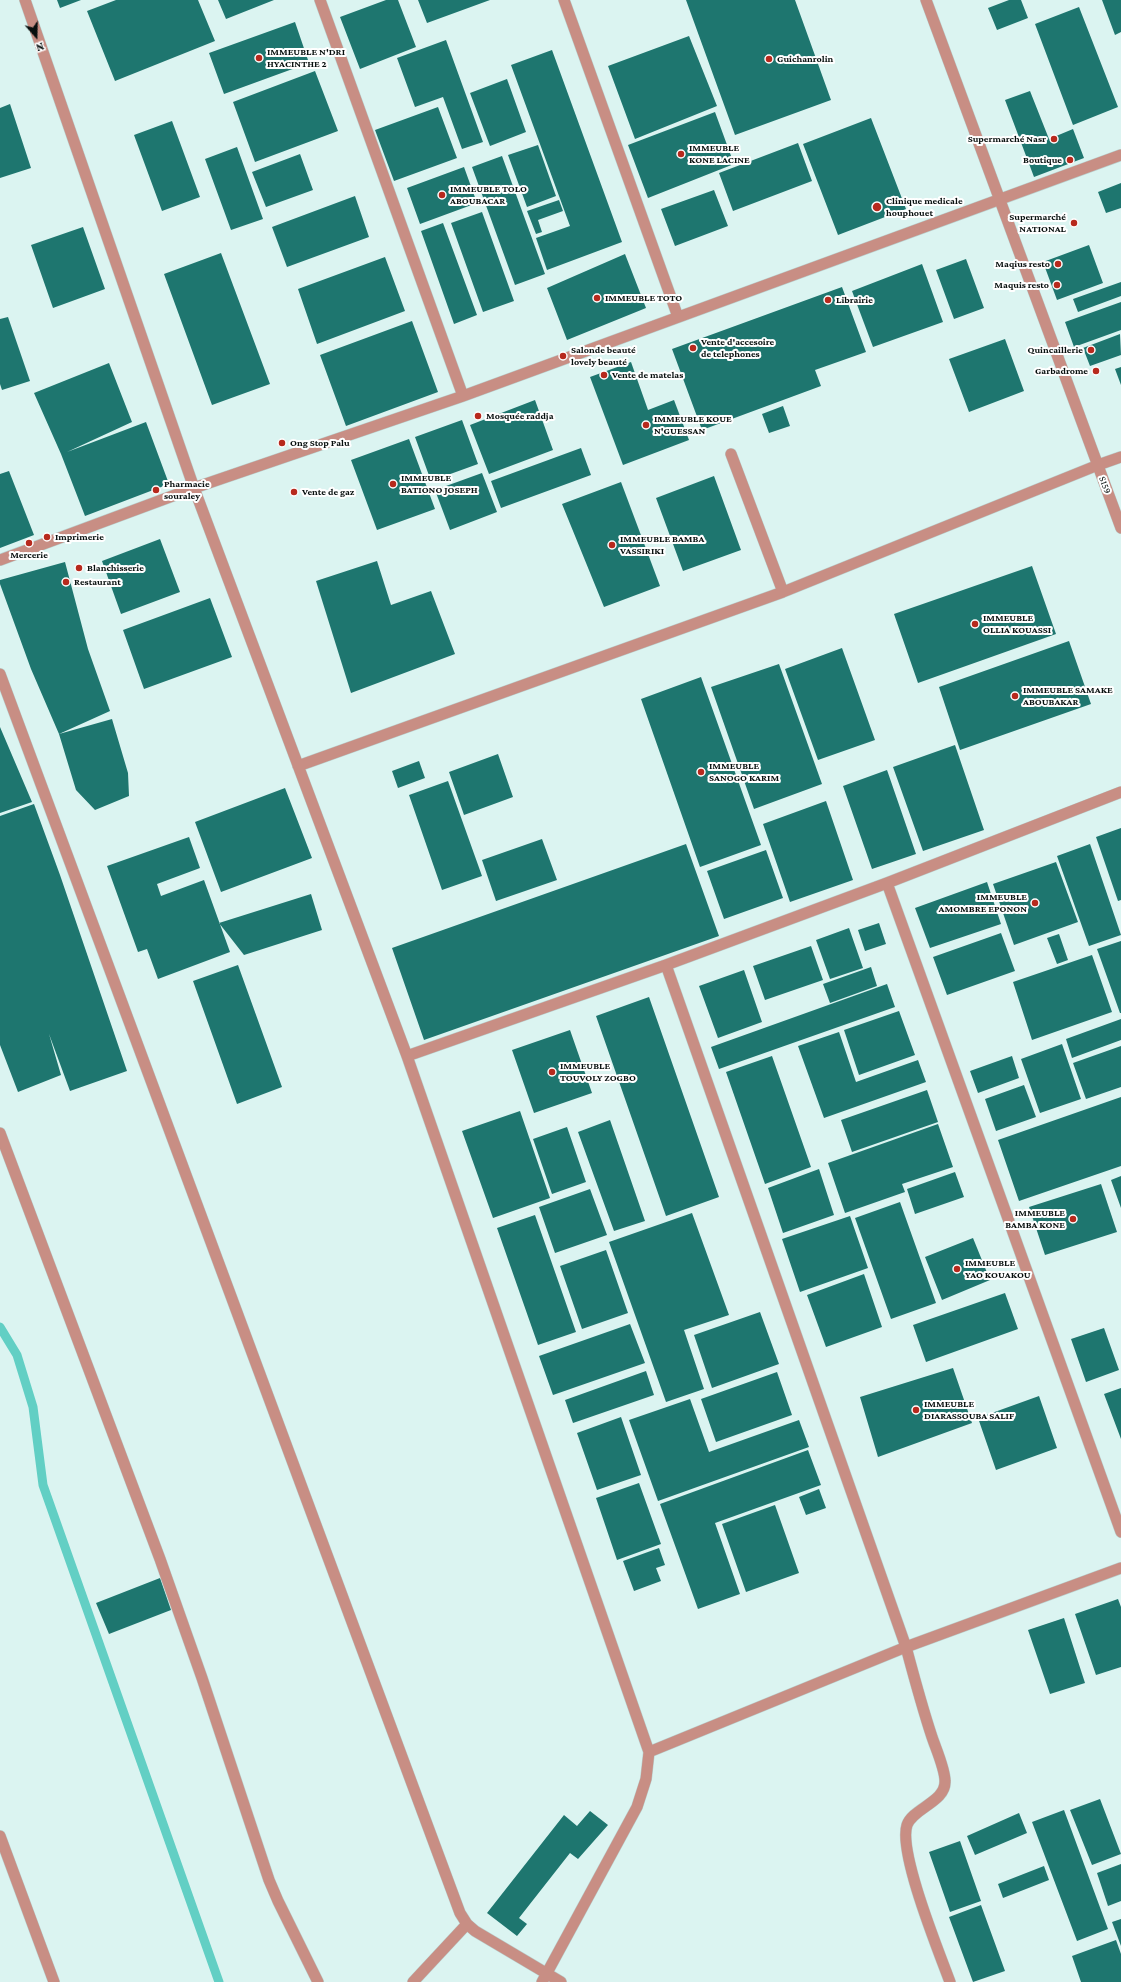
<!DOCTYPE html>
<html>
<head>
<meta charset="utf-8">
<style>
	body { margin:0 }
	#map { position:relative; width:1121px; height:1982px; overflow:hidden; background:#dbf4f1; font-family:"Crimson Pro",serif }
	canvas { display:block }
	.north { position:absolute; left:16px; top:16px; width:40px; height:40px; -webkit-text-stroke:3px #fff; paint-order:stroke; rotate:160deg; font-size:11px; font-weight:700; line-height:16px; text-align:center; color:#070f0e }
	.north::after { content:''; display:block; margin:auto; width:14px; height:18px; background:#070f0e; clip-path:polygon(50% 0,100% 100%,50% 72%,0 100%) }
</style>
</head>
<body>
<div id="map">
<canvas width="1121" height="1982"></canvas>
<div class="north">N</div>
</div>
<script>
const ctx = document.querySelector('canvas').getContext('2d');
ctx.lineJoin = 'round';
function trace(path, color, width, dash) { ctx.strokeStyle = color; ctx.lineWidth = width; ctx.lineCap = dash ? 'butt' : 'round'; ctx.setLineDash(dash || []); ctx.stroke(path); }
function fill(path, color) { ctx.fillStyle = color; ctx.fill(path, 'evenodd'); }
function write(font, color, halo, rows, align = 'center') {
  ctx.font = font + ' "Crimson Pro",serif'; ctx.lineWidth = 4; ctx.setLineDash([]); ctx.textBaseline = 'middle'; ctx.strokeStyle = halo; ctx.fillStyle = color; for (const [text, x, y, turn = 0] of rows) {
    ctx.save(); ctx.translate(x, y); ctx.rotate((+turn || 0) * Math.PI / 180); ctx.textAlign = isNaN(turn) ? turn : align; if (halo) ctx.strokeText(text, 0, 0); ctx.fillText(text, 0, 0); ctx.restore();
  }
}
const stream = new Path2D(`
	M0 1327 17 1355 33 1407 43 1485 219 1982`);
const building = new Path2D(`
	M57 0H81L60 8Z
	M116 0H198L215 41 115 81 87 11Z
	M218 0H274L226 19Z
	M386 0H398L416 47 360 69 340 17Z
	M418 0H490L427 23Z
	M686 0H795L831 100 735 135Z
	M1009 0H1021L1028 18 997 30 988 8Z
	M1102 0H1121V32L1115 35Z
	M1079 7 1118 107 1073 125 1035 24Z
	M295 22 309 63 224 94 209 53Z
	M689 36 717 106 635 139 608 66Z
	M446 40 483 142 462 149 443 97 415 107 397 58Z
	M552 50 622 242 547 270 536 238 570 226 511 65Z
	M315 71 338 131 255 162 233 102Z
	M507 79 526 132 490 146 470 93Z
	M1030 91 1049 139 1073 129 1084 158 1034 177 1005 100Z
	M10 104 31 168 0 178V108Z
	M438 107 457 158 394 181 375 130Z
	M715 112 734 164 648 198 628 145Z
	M871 118 906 209 838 235 803 144Z
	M172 121 200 197 162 211 134 135Z
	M798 143 812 181 733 211 719 173Z
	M538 145 556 196 527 207 508 155Z
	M237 147 263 219 231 230 205 159Z
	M300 154 313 190 266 207 252 172Z
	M502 156 545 274 515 285 472 167Z
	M464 167 477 203 420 224 407 188Z
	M1121 183V208L1106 213 1098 192Z
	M714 190 728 226 675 246 661 209Z
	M355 196 369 237 287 267 272 227Z
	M559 200 563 211 538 220 542 232 536 234 527 211Z
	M482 212 514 301 483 312 451 223Z
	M443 223 477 315 454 324 421 231Z
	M83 227 105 289 53 308 31 245Z
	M1089 245 1103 283 1057 300 1043 262Z
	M221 253 270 384 212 405 164 274Z
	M625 254 646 308 567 340 547 288Z
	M385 257 405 311 317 344 298 289Z
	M966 259 984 308 954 319 936 270Z
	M922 264 943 322 873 347 852 291Z
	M1121 282V296L1078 312 1073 299Z
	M842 287 866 352 815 370 821 386 702 430 672 349Z
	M1121 302V330L1074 347 1065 322Z
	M8 317 30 381 2 390 0 384V319Z
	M412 321 438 392 346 426 320 355Z
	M1120 334 1121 355 1090 366 1083 348Z
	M1005 339 1024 391 969 412 949 359Z
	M631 362 648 410 674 400 689 440 623 465 590 377Z
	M109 363 132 422 67 452 146 422 169 484 85 516 61 454 34 393Z
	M1121 367V385L1115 369Z
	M535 400 553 450 489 474 470 425Z
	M783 406 790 426 769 433 762 414Z
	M462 420 478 464 431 481 415 437Z
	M409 439 435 509 377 530 351 460Z
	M581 448 591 475 501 508 491 481Z
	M9 471 34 535 0 548V474Z
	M482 473 497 512 450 530 435 490Z
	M714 476 741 550 683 571 656 498Z
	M621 482 660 586 604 607 562 504Z
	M160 539 180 592 121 614 102 561Z
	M377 561 391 605 431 591 455 654 351 693 316 581Z
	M65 562 88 649 110 711 59 734 31 669 0 584V580Z
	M1032 566 1056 634 918 683 894 614Z
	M210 598 232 657 144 689 123 630Z
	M1069 641 1091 704 960 750 939 687Z
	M842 648 875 740 818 760 785 669Z
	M779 664 822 784 754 809 711 687Z
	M701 677 761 845 700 867 641 699Z
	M112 719 128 773 129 796 95 810 76 790 59 734Z
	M0 727 32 802 0 813Z
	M955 745 984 830 923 851 893 767Z
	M498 754 513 797 464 815 449 772Z
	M419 761 425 778 398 788 392 771Z
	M887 770 916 854 872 869 843 786Z
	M448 781 482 876 442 890 409 795Z
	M285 788 312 858 221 892 195 822Z
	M826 801 853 880 790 902 763 824Z
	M34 804 60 875 127 1071 70 1091 49 1034 61 1075 18 1092 0 1045V816Z
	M1121 828V900L1118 901 1096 837Z
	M189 837 200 868 157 884 161 896 204 880 230 952 158 979 147 949 138 952 107 866Z
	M542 839 557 880 496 901 482 860Z
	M686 844 719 936 424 1040 392 948Z
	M1090 844 1121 935 1089 946 1057 856Z
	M766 850 783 898 724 919 707 871Z
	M1056 862 1078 922 1014 945 993 884Z
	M987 882 1001 924 930 948 915 908Z
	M311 894 322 930 244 955 219 923Z
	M879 923 886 944 865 951 858 930Z
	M849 928 863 968 830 979 816 940Z
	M1001 933 1015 971 947 995 933 957Z
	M1059 934 1068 960 1057 964 1047 938Z
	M1121 941V1013H1120L1097 949Z
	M811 946 823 980 765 1000 753 966Z
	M1092 955 1112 1012 1032 1040 1013 982Z
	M238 965 282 1087 237 1104 193 981Z
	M871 967 877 986 830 1003 823 984Z
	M744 970 762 1022 718 1038 699 986Z
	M887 984 895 1007 719 1069 711 1047Z
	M649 997 719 1197 666 1216 596 1016Z
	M899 1011 915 1055 859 1075 844 1030Z
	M1121 1019V1040L1072 1058 1066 1039Z
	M570 1030 592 1093 534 1113 512 1050Z
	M839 1032 856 1082 918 1060 926 1082 824 1118 798 1046Z
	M1062 1044 1081 1099 1040 1113 1021 1059Z
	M1121 1046V1087L1086 1099 1073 1063Z
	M772 1056 811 1167 765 1184 726 1072Z
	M1012 1056 1019 1078 978 1093 970 1071Z
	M1024 1085 1036 1117 996 1131 985 1099Z
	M927 1090 938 1122 852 1152 841 1120Z
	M1121 1097V1166L1019 1201 998 1140Z
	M520 1111 550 1198 493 1218 462 1131Z
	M610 1120 645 1221 614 1231 578 1132Z
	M938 1124 953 1167 902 1184 905 1192 845 1213 828 1163Z
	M567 1127 586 1182 552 1194 533 1139Z
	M819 1169 834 1215 783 1233 768 1188Z
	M955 1172 964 1197 915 1214 907 1189Z
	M1121 1176V1208L1111 1180Z
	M1101 1184 1117 1232 1045 1255 1029 1207Z
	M590 1189 607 1235 555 1253 539 1207Z
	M900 1202 936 1303 891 1319 855 1218Z
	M692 1213 729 1315 684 1330 704 1389 666 1402 609 1242Z
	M535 1215 576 1332 538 1345 497 1228Z
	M850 1216 868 1268 800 1292 782 1239Z
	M973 1238 990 1280 942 1300 925 1257Z
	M606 1250 628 1313 582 1329 560 1266Z
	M864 1274 882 1327 826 1347 807 1295Z
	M1005 1293 1018 1329 926 1362 913 1325Z
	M760 1312 779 1364 712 1388 694 1335Z
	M630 1324 645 1363 553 1395 539 1356Z
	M1104 1328 1119 1370 1086 1382 1071 1339Z
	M953 1368 972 1423 878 1457 860 1397Z
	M646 1371 654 1395 573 1423 565 1400Z
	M777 1372 792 1415 716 1442 701 1399Z
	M1121 1388V1439L1104 1394Z
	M1039 1396 1057 1448 996 1470 978 1418Z
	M690 1399 709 1452 799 1420 809 1447 658 1501 629 1420Z
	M621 1417 641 1475 597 1490 577 1433Z
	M808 1450 821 1485 715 1523 740 1594 698 1609 660 1504Z
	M639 1483 661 1544 617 1560 596 1498Z
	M819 1489 826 1508 806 1515 799 1497Z
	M775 1505 799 1573 746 1592 722 1524Z
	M659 1548 665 1565 656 1568 661 1581 634 1591 623 1561Z
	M160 1578 171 1610 109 1634 96 1603Z
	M1118 1599 1121 1607V1667L1096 1675 1075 1614Z
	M1064 1618 1085 1683 1050 1694 1028 1630Z
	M1100 1799 1121 1854 1092 1865 1070 1810Z
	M1064 1810 1108 1929 1077 1941 1032 1822Z
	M590 1811 608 1825 578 1859 570 1853 519 1918 527 1924 517 1936 487 1913 564 1815 577 1826Z
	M1019 1813 1027 1833 975 1855 967 1836Z
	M960 1841 981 1901 950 1912 929 1852Z
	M1121 1864V1901L1108 1906 1097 1873Z
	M1044 1866 1049 1880 1003 1898 998 1884Z
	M981 1905 1005 1971 973 1982 949 1917Z
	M1121 1919V1946L1112 1922Z
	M1116 1940 1121 1954V1982H1081L1072 1956Z`);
const minor = new Path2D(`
	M25 0 194 488 407 1056 649 1752 646 1779 637 1807 542 1982
	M320 0 463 396
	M564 0 678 317
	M926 0 1121 528
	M731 454 783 592
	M0 560 194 488 463 396 1121 155
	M0 674 460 1913 467 1924 475 1931 561 1982
	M298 766 783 592 1098 465 1121 457
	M887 883 1121 1532
	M666 965 906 1647C914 1677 922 1707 932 1737 936 1749 945 1769 945 1781 946 1802 913 1808 907 1825 898 1852 939 1952 950 1982
	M407 1056 666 965 887 883 1121 792
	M0 1133 160 1559 202 1678 269 1880 278 1901 318 1982
	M649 1752 906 1647 1121 1568
	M0 1836 54 1982
	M413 1982 467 1924`);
const markers = [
	[259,58,4,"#b7291d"],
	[769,59,4,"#b7291d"],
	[1054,139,4,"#b7291d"],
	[681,154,4,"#b7291d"],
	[1070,160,4,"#b7291d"],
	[442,195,4,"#b7291d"],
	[877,207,5,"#b7291d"],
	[1074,223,4,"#b7291d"],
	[1058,264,4,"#b7291d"],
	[1057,285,4,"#b7291d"],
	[597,298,4,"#b7291d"],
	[828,300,4,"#b7291d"],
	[693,348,4,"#b7291d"],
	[1091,350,4,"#b7291d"],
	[563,356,4,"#b7291d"],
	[1096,371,4,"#b7291d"],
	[604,375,4,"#b7291d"],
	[478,416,4,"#b7291d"],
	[646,425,4,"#b7291d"],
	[282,443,4,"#b7291d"],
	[393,484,4,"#b7291d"],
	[156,490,4,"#b7291d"],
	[294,492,4,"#b7291d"],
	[47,537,4,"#b7291d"],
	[29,543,4,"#b7291d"],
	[612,545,4,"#b7291d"],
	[79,568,4,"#b7291d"],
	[66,582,4,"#b7291d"],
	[975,624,4,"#b7291d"],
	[1015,696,4,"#b7291d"],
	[701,772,4,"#b7291d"],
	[1035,903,4,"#b7291d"],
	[552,1072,4,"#b7291d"],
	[1073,1219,4,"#b7291d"],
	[957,1269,4,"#b7291d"],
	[916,1410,4,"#b7291d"]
];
const poiNames = [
	["IMMEUBLE N'DRI",267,52],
	["HYACINTHE 2",267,64],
	["Guichanrolin",777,59],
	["Supermarché Nasr",1046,139,"right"],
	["IMMEUBLE",689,148],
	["KONE LACINE",689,160],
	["Boutique",1062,160,"right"],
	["IMMEUBLE TOLO",450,189],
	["ABOUBACAR",450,201],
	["Clinique medicale",886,201],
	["houphouet",886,213],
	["Supermarché",1066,217,"right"],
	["NATIONAL",1066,229,"right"],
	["Maqius resto",1050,264,"right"],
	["Maquis resto",1049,285,"right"],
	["IMMEUBLE TOTO",605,298],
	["Librairie",836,300],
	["Vente d'accesoire",701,342],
	["de telephones",701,354],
	["Salonde beauté",571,350],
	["lovely beauté",571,362],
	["Quincaillerie",1083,350,"right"],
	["Garbadrome",1088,371,"right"],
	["Vente de matelas",612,375],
	["Mosquée raddja",486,416],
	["IMMEUBLE KOUE",654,419],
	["N'GUESSAN",654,431],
	["Ong Stop Palu",290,443],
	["IMMEUBLE",401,478],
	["BATIONO JOSEPH",401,490],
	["Pharmacie",164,484],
	["souraley",164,496],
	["Vente de gaz",302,492],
	["Imprimerie",55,537],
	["IMMEUBLE BAMBA",620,539],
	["VASSIRIKI",620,551],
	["Mercerie",29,555,"center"],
	["Blanchisserie",87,568],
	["Restaurant",74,582],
	["IMMEUBLE",983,618],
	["OLLIA KOUASSI",983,630],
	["IMMEUBLE SAMAKE",1023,690],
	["ABOUBAKAR",1023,702],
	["IMMEUBLE",709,766],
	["SANOGO KARIM",709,778],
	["IMMEUBLE",1027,897,"right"],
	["AMOMBRE EPONON",1027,909,"right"],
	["IMMEUBLE",560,1066],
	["TOUVOLY ZOGBO",560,1078],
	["IMMEUBLE",1065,1213,"right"],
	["BAMBA KONE",1065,1225,"right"],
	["IMMEUBLE",965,1263],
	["YAO KOUAKOU",965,1275],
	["IMMEUBLE",924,1404],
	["DIARASSOUBA SALIF",924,1416]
];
const streetNames = [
	["S159",1105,485,70]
];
trace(stream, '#62cfc4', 9);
fill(building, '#1e766f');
trace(minor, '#b9cfcd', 12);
trace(minor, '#c88e84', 11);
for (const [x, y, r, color] of markers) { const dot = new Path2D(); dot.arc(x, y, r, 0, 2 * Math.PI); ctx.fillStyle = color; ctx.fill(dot); trace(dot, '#fff', 1.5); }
write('bold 10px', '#070f0e', '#fff', poiNames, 'left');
write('10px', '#070f0e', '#fff', streetNames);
</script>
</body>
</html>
